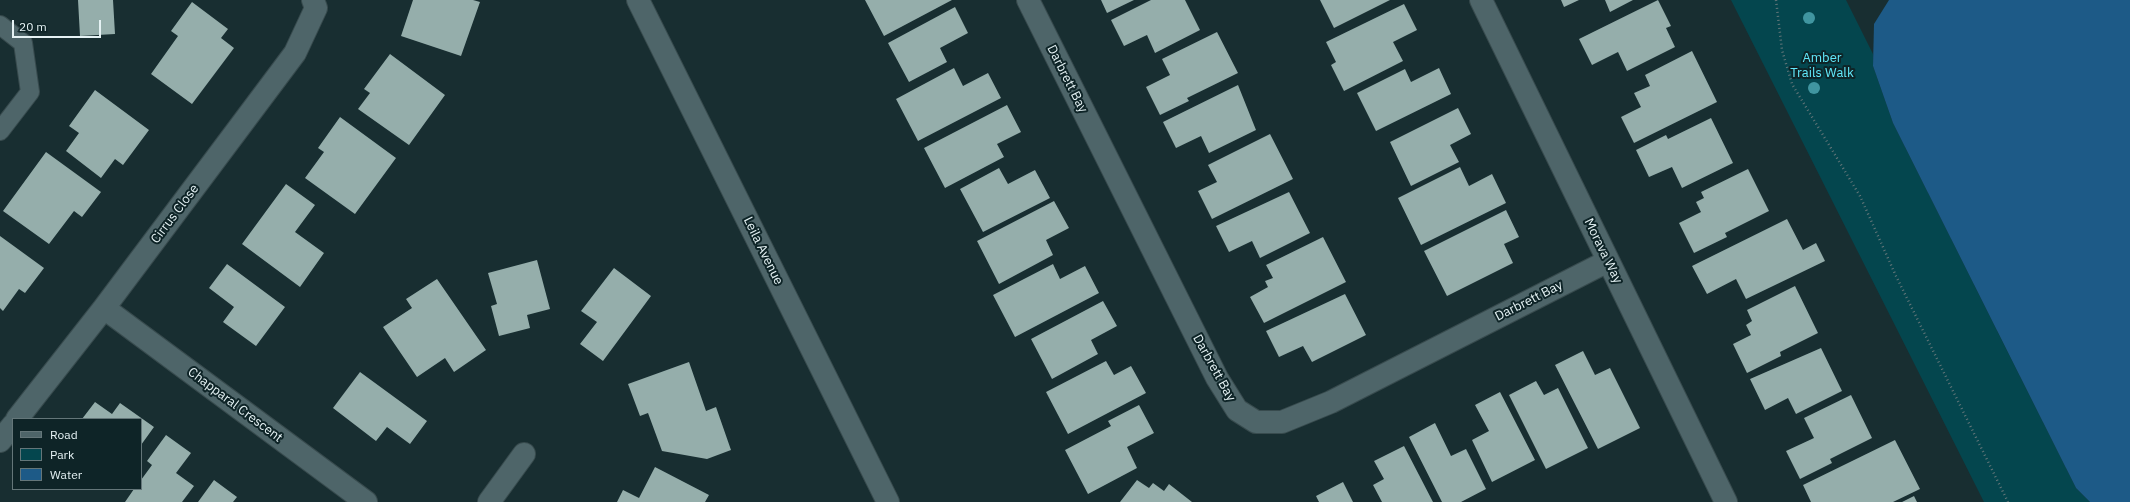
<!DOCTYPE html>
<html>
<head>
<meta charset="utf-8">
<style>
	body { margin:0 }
	#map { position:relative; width:2130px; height:502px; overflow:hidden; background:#182e31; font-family:"IBM Plex Sans",sans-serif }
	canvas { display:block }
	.legend { position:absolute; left:12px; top:418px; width:130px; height:72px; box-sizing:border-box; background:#0e2427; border:1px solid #647679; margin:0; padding:5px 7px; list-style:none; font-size:12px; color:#e5f2f4 }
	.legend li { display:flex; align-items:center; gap:8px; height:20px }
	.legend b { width:20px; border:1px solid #647679 }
	.scale { position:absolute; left:12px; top:20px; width:89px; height:18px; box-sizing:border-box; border:2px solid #e5f2f4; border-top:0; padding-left:5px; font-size:12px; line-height:14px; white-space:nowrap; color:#e5f2f4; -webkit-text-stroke:3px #0e2427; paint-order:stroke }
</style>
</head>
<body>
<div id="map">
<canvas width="2130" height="502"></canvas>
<ul class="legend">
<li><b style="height:5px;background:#4e6569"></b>Road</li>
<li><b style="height:11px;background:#04464e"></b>Park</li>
<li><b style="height:11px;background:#1d5a87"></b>Water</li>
</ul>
<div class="scale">20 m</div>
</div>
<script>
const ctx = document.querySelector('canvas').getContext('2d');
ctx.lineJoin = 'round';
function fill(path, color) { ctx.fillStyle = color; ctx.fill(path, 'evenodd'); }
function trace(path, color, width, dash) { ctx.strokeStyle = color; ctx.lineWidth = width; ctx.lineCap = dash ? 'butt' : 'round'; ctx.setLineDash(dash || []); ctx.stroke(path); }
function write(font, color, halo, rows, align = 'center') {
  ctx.font = font + ' "IBM Plex Sans",sans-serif'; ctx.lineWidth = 4; ctx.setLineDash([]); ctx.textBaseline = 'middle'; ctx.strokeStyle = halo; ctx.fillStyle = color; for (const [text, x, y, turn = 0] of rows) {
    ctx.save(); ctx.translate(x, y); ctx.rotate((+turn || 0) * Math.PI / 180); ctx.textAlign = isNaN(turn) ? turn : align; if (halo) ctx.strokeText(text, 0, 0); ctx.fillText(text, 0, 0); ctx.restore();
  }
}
const green = new Path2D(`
	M1731 0H1846L1873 54V66L1893 123 2076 488 2090 502H1984Z`);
const water = new Path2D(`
	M1889 0H2130V502H2090L2076 488 1893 123 1873 66 1874 24Z`);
const building = new Path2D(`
	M78 0H113L115 34 80 36Z
	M413 0H473L480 2 461 56 401 36Z
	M865 0H952L884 36Z
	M1101 0H1134L1107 13Z
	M1151 0H1185L1200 30 1155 53 1147 35 1124 46 1111 20Z
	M1320 0H1390L1334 28Z
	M1561 0H1579L1564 7Z
	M1605 0H1633L1610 12Z
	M1658 0 1671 26 1666 28 1675 47 1627 71 1618 52 1592 65 1579 39Z
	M192 2 228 29 221 38 234 48 192 104 151 74 178 36 171 31Z
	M1404 4 1417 30 1393 42 1403 61 1344 91 1331 65 1336 62 1326 42Z
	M955 7 968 33 940 48 947 62 909 82 888 43Z
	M1217 32 1238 73 1187 98 1189 101 1160 115 1146 87 1170 75 1162 59Z
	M1692 51 1717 102 1634 143 1621 117 1641 107 1634 93 1650 86 1645 75Z
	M390 54 445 95 409 145 358 109 370 93 364 89Z
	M954 68 963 86 988 73 1001 98 918 141 896 99Z
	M1439 68 1451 94 1376 131 1357 93 1405 69 1411 82Z
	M1238 85 1256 130 1209 153 1201 136 1176 148 1163 122Z
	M95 90 149 130 123 165 115 159 101 178 66 151 79 133 69 126Z
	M1007 105 1021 132 997 144 1004 157 945 188 924 148Z
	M1458 108 1471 134 1450 145 1459 162 1411 186 1390 142Z
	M340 117 396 158 355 214 305 178 324 152 318 148Z
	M1711 118 1733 163 1682 188 1672 167 1649 177 1636 150 1666 135 1668 139Z
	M1270 134 1293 179 1212 219 1198 191 1217 182 1208 165Z
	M46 152 101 192 82 217 74 211 49 244 3 211Z
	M1460 167 1469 186 1492 174 1506 203 1421 245 1398 198Z
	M999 168 1008 184 1035 170 1050 198 983 232 960 189Z
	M1748 169 1769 211 1725 233 1727 237 1694 253 1679 223 1701 212 1696 202 1704 198 1701 192Z
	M286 184 315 205 295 232 324 253 300 287 242 244Z
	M1289 192 1310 233 1260 258 1252 241 1229 252 1216 226Z
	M1054 201 1069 228 1046 240 1053 255 999 284 977 241Z
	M1506 210 1519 237 1504 244 1513 263 1447 296 1424 251Z
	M1787 219 1803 250 1816 243 1825 261 1746 299 1736 279 1707 294 1692 266Z
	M0 236 44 268 25 293 19 289 3 311 0 308Z
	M1323 237 1346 282 1264 323 1250 297 1268 287 1265 281 1273 278 1266 265Z
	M537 260 550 309 527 315 530 328 499 336 491 306 497 304 488 273Z
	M227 264 285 307 256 346 223 322 234 307 209 288Z
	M1053 264 1060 279 1085 266 1099 293 1015 337 993 295Z
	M614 268 651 296 603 361 580 344 597 322 581 311Z
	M437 279 486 350 454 372 445 358 417 377 383 327 412 308 406 299Z
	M1795 286 1818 333 1780 352 1781 356 1747 373 1733 344 1751 335 1746 325 1752 321 1747 310Z
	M1345 294 1366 335 1312 362 1303 346 1279 357 1266 331Z
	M1103 301 1117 326 1091 340 1098 354 1052 379 1031 339Z
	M1821 348 1842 391 1796 414 1788 398 1765 410 1750 379Z
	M1583 351 1595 375 1610 368 1640 428 1598 449 1555 365Z
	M1106 361 1114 375 1131 366 1146 393 1068 434 1046 392Z
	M689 362 706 411 716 407 731 450 707 459 662 451 648 413 640 416 628 384Z
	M360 372 427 421 410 444 387 427 376 441 333 408Z
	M1536 381 1544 395 1558 388 1588 448 1546 469 1509 395Z
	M1500 392 1535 460 1492 482 1472 440 1489 431 1475 405Z
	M1851 395 1872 438 1830 459 1832 463 1800 479 1786 451 1814 438 1804 418Z
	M95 402 112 414 120 403 154 427 141 445V419H82Z
	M1139 405 1154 433 1127 447 1137 468 1088 494 1065 450 1111 426 1108 421Z
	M1435 423 1451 456 1466 449 1486 489 1461 502H1442L1409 437Z
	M166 435 191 453 176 473 194 486 182 502H125L134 489H141V480L152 465 147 461Z
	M1895 440 1920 489 1893 502H1811L1803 485Z
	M1404 446 1433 502H1382L1373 485 1384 479 1374 461Z
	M655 467 709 495 705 502H617L623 490 639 498Z
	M214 480 237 497 233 502H198Z
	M1137 480 1149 488 1153 483 1164 491 1169 484 1192 502H1120Z
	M1343 482 1353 502H1319L1316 496Z
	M1914 496 1917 502H1902Z`);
const path = new Path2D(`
	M1776 0 1782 50 1792 84 1860 196 1896 276 2008 502`);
const service = new Path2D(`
	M0 25 23 43 30 92 0 131`);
const minor = new Path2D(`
	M1028 0 1217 378 1237 410 1256 422H1282L1331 402 1608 261
	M1481 0 1726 502
	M104 308 366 502
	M17 419 104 308 295 53 316 8 313 0
	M0 441 13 425
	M489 502 524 454`);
const tertiary = new Path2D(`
	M638 0 888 502`);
const trees = [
	[1809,18],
	[1814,88]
];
const parkNames = [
	["Amber",1822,58],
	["Trails Walk",1822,73]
];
const streetNames = [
	["Darbrett Bay",1067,79,63],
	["Cirrus Close",175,214,-53],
	["Leila Avenue",763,251,64],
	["Morava Way",1603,251,64],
	["Darbrett Bay",1529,301,-27],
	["Darbrett Bay",1214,368,61],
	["Chapparal Crescent",235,405,37]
];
fill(green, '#04464e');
fill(water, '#1d5a87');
fill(building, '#95aeab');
trace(service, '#384b4e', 20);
trace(minor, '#384b4e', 24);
trace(tertiary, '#384b4e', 24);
trace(path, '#637679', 2.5, [1, 3]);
trace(service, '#4e6569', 18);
trace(minor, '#4e6569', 22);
trace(tertiary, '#4e6569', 22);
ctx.fillStyle = '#4095a0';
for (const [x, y] of trees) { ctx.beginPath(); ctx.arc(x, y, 6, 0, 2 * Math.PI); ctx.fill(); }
write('13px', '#61e9fb', '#0e2427', parkNames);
write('13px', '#e5f2f4', '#0e2427', streetNames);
</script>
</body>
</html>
